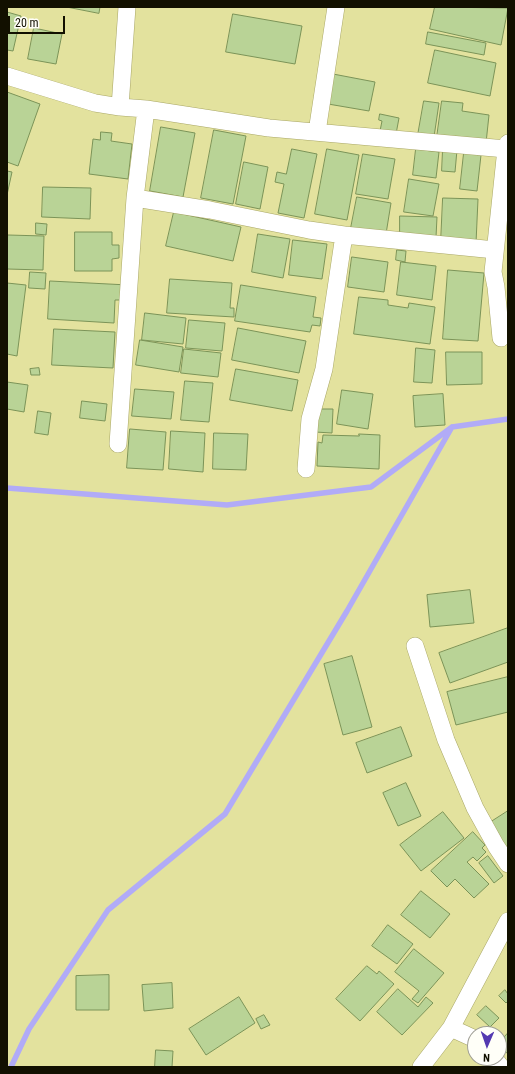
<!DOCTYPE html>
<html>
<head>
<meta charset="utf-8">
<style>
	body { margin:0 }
	#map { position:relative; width:515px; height:1074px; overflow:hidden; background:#e3e29e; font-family:"Roboto Condensed",sans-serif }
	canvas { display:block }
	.frame { position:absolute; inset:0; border:8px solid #121000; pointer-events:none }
	.north { position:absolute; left:467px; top:1026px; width:40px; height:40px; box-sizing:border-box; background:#fffff8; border:1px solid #a09f95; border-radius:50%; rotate:182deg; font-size:11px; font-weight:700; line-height:16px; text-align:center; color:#121000 }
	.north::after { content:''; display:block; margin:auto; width:14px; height:18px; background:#543ab1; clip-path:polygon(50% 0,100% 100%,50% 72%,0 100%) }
	.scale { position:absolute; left:8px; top:16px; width:57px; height:18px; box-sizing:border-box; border:2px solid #121000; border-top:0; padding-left:5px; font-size:12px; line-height:14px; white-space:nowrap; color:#121000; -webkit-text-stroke:3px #fffff8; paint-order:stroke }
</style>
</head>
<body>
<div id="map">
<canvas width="515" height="1074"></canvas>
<div class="frame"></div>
<div class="north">N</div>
<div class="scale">20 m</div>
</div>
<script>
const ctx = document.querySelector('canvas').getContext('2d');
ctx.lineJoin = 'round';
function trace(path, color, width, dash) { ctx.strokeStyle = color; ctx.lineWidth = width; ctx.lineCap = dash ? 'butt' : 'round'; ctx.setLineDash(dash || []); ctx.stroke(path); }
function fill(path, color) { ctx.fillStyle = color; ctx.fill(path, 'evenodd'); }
const stream = new Path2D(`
	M7 488 227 505 371 487 452 427 508 419
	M11 1067 29 1029 108 910 225 814 347 611 452 427`);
const building = new Path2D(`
	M67 7H100L99 13Z
	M435 7 508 8 501 45 430 29Z
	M7 12 21 16 13 51 7 50Z
	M233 14 302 26 295 64 226 52Z
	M34 28 62 34 56 64 28 59Z
	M428 32 486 43 484 55 426 44Z
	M435 50 496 63 490 96 428 83Z
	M333 74 375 82 369 111 328 104Z
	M7 92 40 104 18 166 7 162Z
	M424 101 439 103 434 137 418 135Z
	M442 101 463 103 462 111 489 115 486 143 437 137Z
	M380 114 399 118 396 134 380 131 382 121 379 120Z
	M161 127 195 133 183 197 150 191Z
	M214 130 246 136 233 204 201 198Z
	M101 132 112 133 111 141 132 144 128 179 89 174 93 139 100 140Z
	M292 149 317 154 304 218 278 213 284 184 275 182 277 172 286 174Z
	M327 149 359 155 347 220 315 214Z
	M416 149 439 152 436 178 413 175Z
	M443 149 457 150 455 172 442 171Z
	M464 153 481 155 477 191 460 189Z
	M363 154 395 159 388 199 356 194Z
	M244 162 268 167 260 209 236 204Z
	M7 171 12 172 7 195Z
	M409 179 439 184 433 216 404 212Z
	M43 187 91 188 90 219 42 217Z
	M357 197 391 203 386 234 351 228Z
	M443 198 478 199 476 243 441 242Z
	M174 212 241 227 233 261 166 246Z
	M400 216 437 217 436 237H400Z
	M36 223 47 224 46 235 36 234Z
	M75 232H112V245H119V258L112 259V271H75Z
	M258 234 290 239 283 278 252 272Z
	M8 235 44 236 43 270 7 269Z
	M293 240 327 244 322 279 289 275Z
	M397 250 406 251 405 262 396 260Z
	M352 257 388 262 384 292 348 287Z
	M401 262 436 266 432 300 397 295Z
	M448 270 484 273 478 341 443 339Z
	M30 272 46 273 45 289 29 288Z
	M170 279 232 283 230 308H234V317L167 313Z
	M50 281 128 285 127 300H115L114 323 48 319Z
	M7 283 26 285 17 356 7 354Z
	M241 285 316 297 313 317 321 318 320 326 312 325 310 332 235 321Z
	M359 297 388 300V305L408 308 409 303 435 307 430 344 354 334Z
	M145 313 186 318 183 344 142 340Z
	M189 320 225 323 222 351 186 348Z
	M238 328 306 341 299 373 232 360Z
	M54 329 115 332 113 368 52 365Z
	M140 340 183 347 179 372 136 365Z
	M416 348 435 350 432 383 414 382Z
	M184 349 221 353 218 377 181 373Z
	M446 352H482V384L447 385Z
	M39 368 40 375H31L30 369Z
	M236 369 298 380 292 411 230 400Z
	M185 381 213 383 209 422 181 420Z
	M7 382 28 385 24 412 7 409Z
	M135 389 174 392 171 419 132 416Z
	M342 390 373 394 368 429 337 424Z
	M443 394 445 425 415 427 413 396Z
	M82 401 107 404 105 421 80 418Z
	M316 409H333L332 433 315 432Z
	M38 411 51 413 48 435 35 433Z
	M130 429 166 432 163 470 127 468Z
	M171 431 205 433 203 472 169 469Z
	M214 433 248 434 246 470 213 469Z
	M359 434 380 435 379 469 317 466 318 442 322 443 323 435 359 436Z
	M470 590 474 623 430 627 427 595Z
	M508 628V662L450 683 439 653Z
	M352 656 372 727 343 735 324 664Z
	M508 677V712L456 725 447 692Z
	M401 727 412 756 367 773 356 743Z
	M406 783 421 816 398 826 383 793Z
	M508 811V846L506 847 491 822Z
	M443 812 464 838 421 871 400 845Z
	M473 832 485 845 482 848 486 852 477 861 473 857 467 862 489 884 474 898 455 879 447 887 431 871Z
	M488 856 503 876 494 883 479 863Z
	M421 891 450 914 430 938 401 915Z
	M388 925 413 944 397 964 372 946Z
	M414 949 444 973 418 1003 412 999 419 991 395 972Z
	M367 966 377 974 379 971 394 984 360 1021 336 999Z
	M109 975V1010H76V976Z
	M172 983 173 1008 144 1011 142 985Z
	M398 989 418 1007 426 997 433 1003 402 1035 377 1012Z
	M505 990 508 994V1001L506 1003 499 996Z
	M239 997 255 1023 206 1055 189 1029Z
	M486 1006 499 1018 490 1027 477 1015Z
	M264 1015 270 1025 261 1029 256 1019Z
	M508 1033V1054L499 1046V1043Z
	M156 1050 173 1051 172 1067H155Z`);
const minor = new Path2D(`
	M7 76 95 103 120 107 146 109 269 128 506 149
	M120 107 127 7
	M317 132 336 7
	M135 198 210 210 309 230 344 235 495 250
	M501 338 496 287 493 272 506 149 508 143
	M118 444 135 198 146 109
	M306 469 310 419 324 369 344 235
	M415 646 446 740 475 808 496 846 508 864
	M451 1028 475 1039
	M494 1058 501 1067
	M421 1067 451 1028 508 921`);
trace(stream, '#b1abf7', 5.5);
fill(building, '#b9d396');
trace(building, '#7b9358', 1);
trace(minor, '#a9a766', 18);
trace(minor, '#fff', 17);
</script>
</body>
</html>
